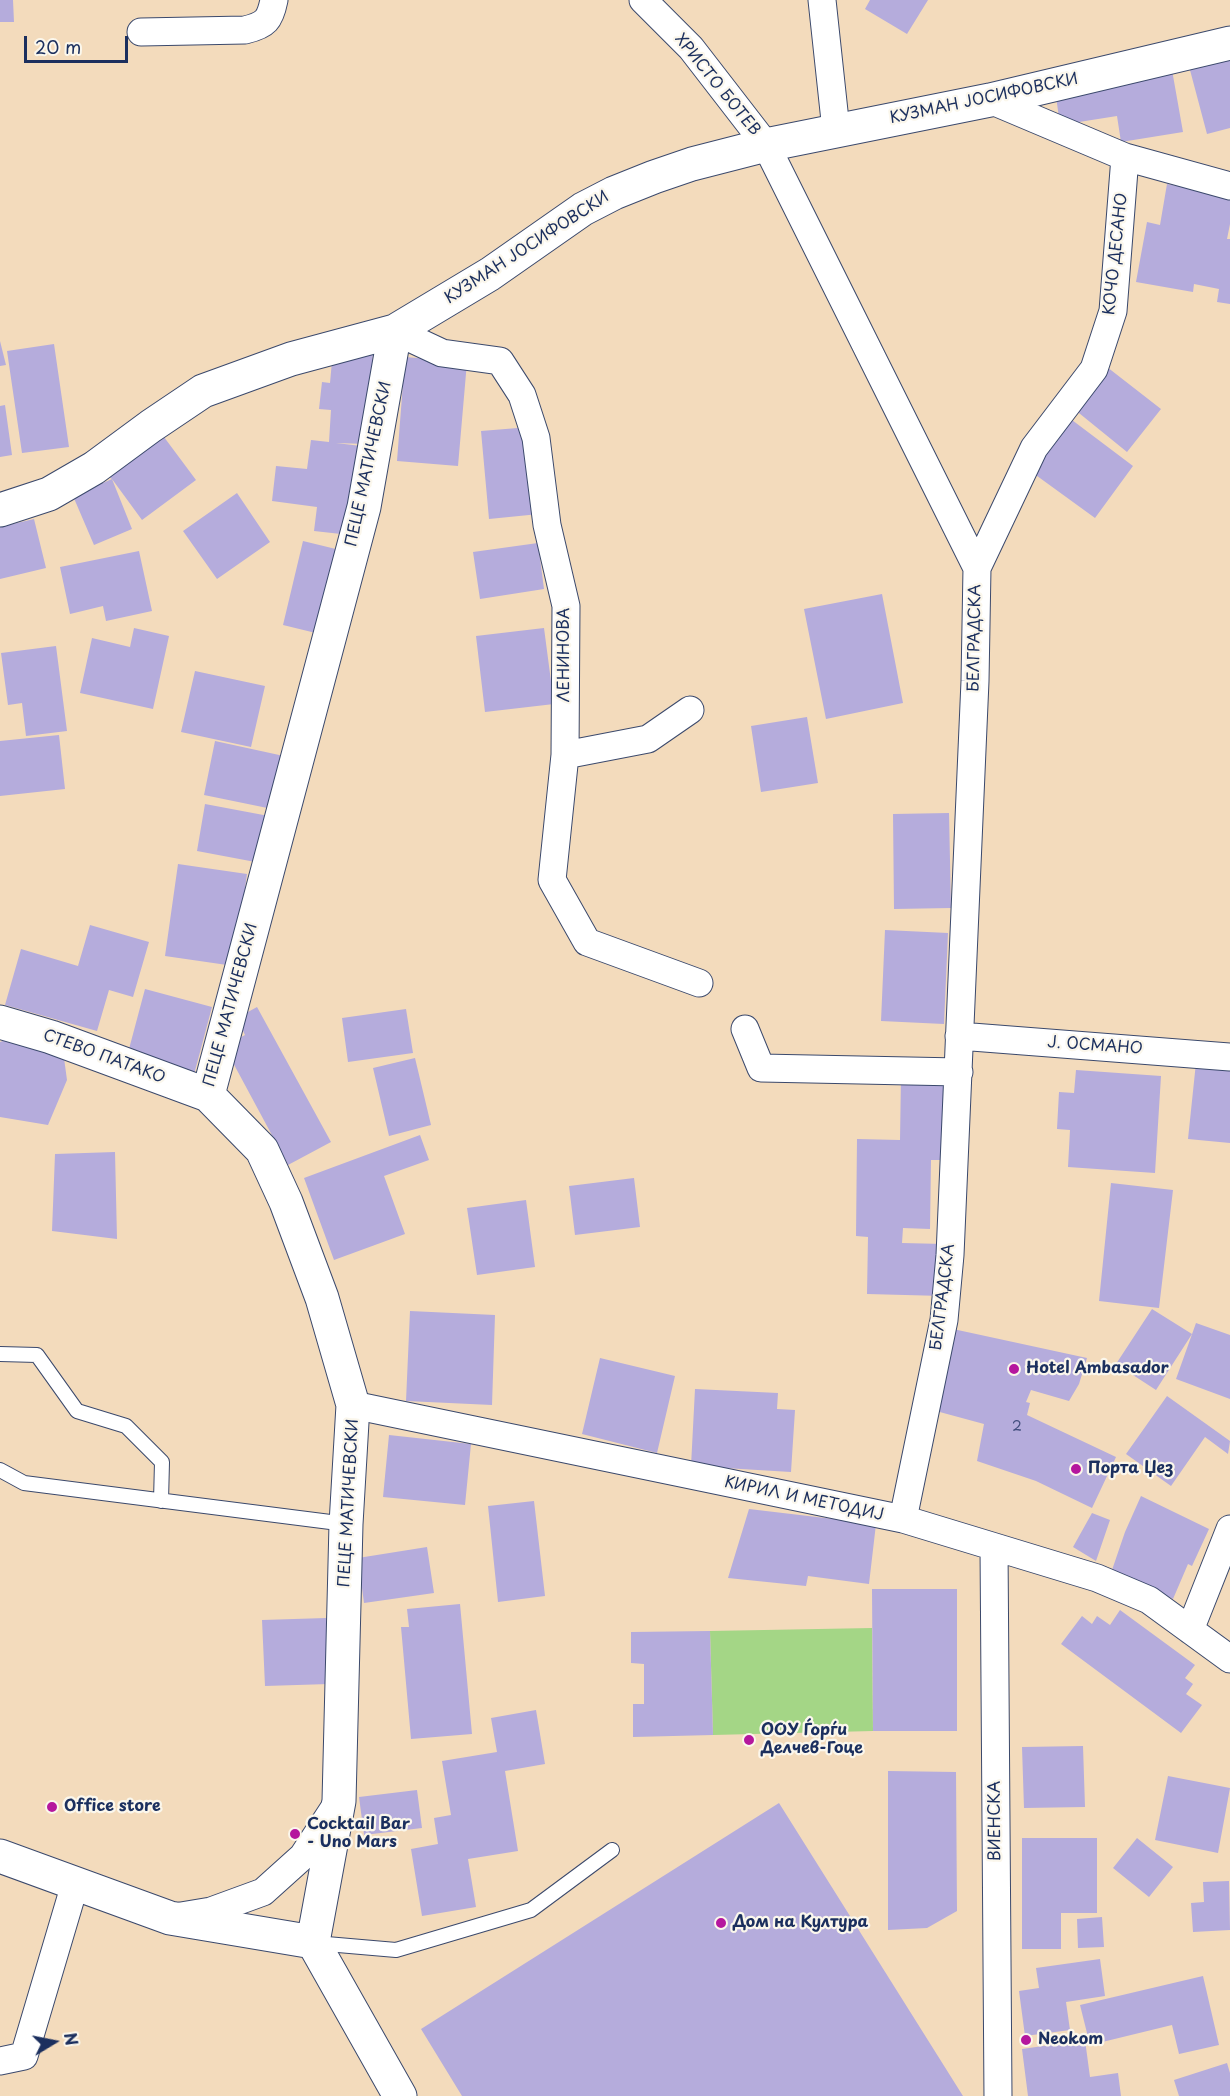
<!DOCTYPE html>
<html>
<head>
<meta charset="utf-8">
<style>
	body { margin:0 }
	#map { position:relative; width:1230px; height:2096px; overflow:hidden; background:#f3dbbc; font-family:"Playpen Sans",sans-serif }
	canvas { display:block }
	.north { position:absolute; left:24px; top:2012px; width:60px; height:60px; -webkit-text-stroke:4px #fbf7ec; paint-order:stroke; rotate:80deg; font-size:16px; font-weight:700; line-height:24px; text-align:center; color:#1b2f5e }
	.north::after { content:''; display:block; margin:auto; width:21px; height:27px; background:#1b2f5e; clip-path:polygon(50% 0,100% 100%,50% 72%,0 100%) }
	.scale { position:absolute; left:24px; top:36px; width:104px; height:27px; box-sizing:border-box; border:3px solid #1b2f5e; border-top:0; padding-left:8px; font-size:18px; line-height:21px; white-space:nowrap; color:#1b2f5e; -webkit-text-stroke:4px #fbf7ec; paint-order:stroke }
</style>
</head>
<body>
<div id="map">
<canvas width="1230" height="2096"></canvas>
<div class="north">N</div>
<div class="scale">20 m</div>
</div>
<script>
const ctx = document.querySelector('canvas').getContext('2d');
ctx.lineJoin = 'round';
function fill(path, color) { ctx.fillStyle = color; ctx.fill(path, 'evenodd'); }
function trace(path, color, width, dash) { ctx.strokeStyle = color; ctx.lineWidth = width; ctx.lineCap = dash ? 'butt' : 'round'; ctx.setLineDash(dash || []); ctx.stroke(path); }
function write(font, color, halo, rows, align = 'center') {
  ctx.font = font + ' "Playpen Sans",sans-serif'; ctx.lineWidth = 4.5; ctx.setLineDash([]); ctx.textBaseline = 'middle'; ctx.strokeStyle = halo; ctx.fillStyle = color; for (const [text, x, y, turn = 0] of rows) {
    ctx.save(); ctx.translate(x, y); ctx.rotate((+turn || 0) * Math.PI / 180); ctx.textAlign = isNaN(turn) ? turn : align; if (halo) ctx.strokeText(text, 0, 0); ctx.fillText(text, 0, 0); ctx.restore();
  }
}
const green = new Path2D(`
	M872 1628 873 1731 713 1735 710 1631Z`);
const building = new Path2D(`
	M0 0H13L14 22H0Z
	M870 0H928L907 34 865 9Z
	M1230 59V128L1207 134 1190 70Z
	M1172 70 1183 132 1121 142 1117 116 1060 125 1055 89Z
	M1167 184 1230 196V224L1227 239H1230V304L1217 302 1219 289 1194 284 1193 292 1136 282 1147 222 1160 225Z
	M0 341 6 365 0 366Z
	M54 344 69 447 22 453 7 351Z
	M333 350 373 353 366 444 336 443 361 446 350 535 314 531 317 507 272 501 276 466 307 469 311 440 329 442 331 410 319 409 322 382 330 383Z
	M405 357 467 362 458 466 397 461Z
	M1107 367 1161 409 1127 452 1074 409Z
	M5 405 12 455 0 457V406Z
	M1072 420 1133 466 1095 518 1033 473Z
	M530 427 539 514 489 519 481 431Z
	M161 433 196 480 142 520 112 479 132 529 94 545 73 496 112 479 106 475Z
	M237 493 270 542 217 579 183 531Z
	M34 519 46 568 0 579V527Z
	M303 541 344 551 324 635 283 625Z
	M538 543 544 589 480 599 473 552Z
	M139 551 152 611 106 621 103 606 70 614 60 567Z
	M882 594 903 703 826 719 804 609Z
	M134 628 169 636 153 709 80 693 92 638 130 647Z
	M544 628 554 704 485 712 476 636Z
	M56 646 67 731 26 736 22 703 8 705 1 653Z
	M195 671 265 686 251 747 181 732Z
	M807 717 818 783 761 792 751 726Z
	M59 735 65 789 0 796V741Z
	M215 741 293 758 282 811 204 795Z
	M205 804 274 817 266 864 197 851Z
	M949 813 951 908 894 909 893 814Z
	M178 864 247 874 234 966 165 956Z
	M90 925 149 942 133 997 109 990 97 1031 5 1005 21 949 78 966Z
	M885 930 948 933 944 1024 881 1021Z
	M145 989 212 1007 192 1082 125 1064Z
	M257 1007 331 1142 288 1165 224 1046 245 1035 237 1018Z
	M406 1009 413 1053 348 1062 342 1018Z
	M17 1036 64 1058 67 1080 48 1125 0 1117V1042Z
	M1197 1053 1230 1057V1143L1188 1139Z
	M415 1058 431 1125 389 1136 373 1068Z
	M1076 1070 1161 1076 1155 1173 1068 1167 1070 1130 1057 1129 1059 1092 1074 1093Z
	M901 1076 948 1077 946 1160H931L930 1229 903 1228 902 1243 944 1244 943 1296 867 1294 868 1237 856 1236 857 1139 900 1140Z
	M420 1135 429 1160 384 1176 405 1234 334 1260 304 1178Z
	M115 1152 117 1239 52 1231 55 1154Z
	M634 1178 640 1227 575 1235 569 1186Z
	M1111 1183 1173 1190 1159 1308 1099 1301Z
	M526 1200 535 1267 477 1275 467 1208Z
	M1152 1309 1192 1334 1156 1390 1116 1364Z
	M410 1311 495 1315 492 1405 406 1401Z
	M1196 1323 1230 1335V1399L1176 1379Z
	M953 1329 1087 1358 1079 1384 1069 1401 1031 1390 1026 1402 1030 1403 1027 1415 1116 1457 1092 1508 1036 1481 977 1461 984 1424 936 1411Z
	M600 1358 675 1376 657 1453 582 1434Z
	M695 1389 778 1393 777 1409 795 1410 791 1472 691 1466Z
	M1167 1396 1230 1441 1228 1454 1205 1437 1171 1486 1126 1454Z
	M389 1435 471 1444 465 1505 383 1497Z
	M1141 1496 1209 1529 1192 1566 1188 1564 1173 1599 1112 1570 1125 1532Z
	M534 1501 545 1596 498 1602 488 1506Z
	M749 1509 876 1524 869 1584 808 1576 806 1586 728 1578Z
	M1092 1513 1110 1520 1096 1561 1073 1547Z
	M427 1547 434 1593 364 1603 358 1558Z
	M872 1589H957V1731H873Z
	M460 1604 472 1734 411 1739 401 1627H409L407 1609Z
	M1120 1610 1195 1665 1185 1678 1193 1684 1186 1694 1202 1705 1181 1733 1061 1644 1082 1616 1092 1624 1097 1616 1110 1625Z
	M326 1618 329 1684 265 1686 262 1620Z
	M710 1631 713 1735 633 1737V1704H644V1664L631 1663V1632Z
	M536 1710 545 1764 505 1771 518 1851 468 1859 476 1907 422 1916 411 1849 438 1844 434 1818 451 1815 442 1761 497 1752 491 1718Z
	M1083 1746 1085 1807 1024 1808 1022 1747Z
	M888 1771 956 1772 957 1911 927 1928 888 1930Z
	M1168 1776 1230 1788 1218 1853 1155 1840Z
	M417 1790 422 1828 364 1835 359 1797Z
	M779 1803 963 2096H462L421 2029Z
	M1022 1838H1097V1913H1061V1949H1022Z
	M1137 1838 1173 1867 1149 1897 1113 1868Z
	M1229 1881 1230 1930 1193 1932 1191 1903 1204 1902 1203 1882Z
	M1102 1917 1104 1947 1078 1948 1077 1919Z
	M1100 1959 1105 1996 1066 2002 1070 2030 1025 2036 1019 1991 1039 1988 1036 1968Z
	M1203 1976 1219 2045 1179 2054 1172 2025 1090 2045 1080 2005Z
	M1085 2040 1090 2077 1118 2073 1121 2096H1028L1022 2049Z
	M1227 2063 1230 2073V2096H1179L1174 2080Z`);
const service = new Path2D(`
	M0 1354 37 1355 77 1411 126 1426 162 1462 161 1501
	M0 1470 24 1483 346 1524
	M315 1943 396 1950 531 1910 612 1850`);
const minor = new Path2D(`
	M643 0 691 48 766 145 977 568 975 681 950 1255 944 1320 903 1519
	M822 0 836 130
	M141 32 245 30C266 25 270 20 274 0
	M990 100 1125 157 1230 186
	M395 331 442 353 500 361 522 395 536 438 547 525 566 606 565 755 552 880 587 942 699 983
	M977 568 1034 448 1094 369 1113 311 1125 157
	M565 755 648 739 690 710
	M745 1029 761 1068 959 1072
	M959 1036 1230 1057
	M353 1405 903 1519 1097 1578 1149 1600 1230 1659
	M994 1547 998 2096
	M1190 1630 1230 1529
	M181 1916 211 1911 263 1892 303 1856 335 1807
	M0 2061 24 2056 75 1884`);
const tertiary = new Path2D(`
	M0 510 49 494 94 468 151 426 203 391 291 359 395 331 490 274 583 209 614 193 654 177 692 164 766 145 990 100 1230 43
	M0 1022 51 1037 208 1095 262 1150 286 1202 322 1298 353 1405 346 1524 339 1801 313 1942 400 2096
	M208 1095 364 507 395 331
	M0 1856 170 1918 313 1942`);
const markers = [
	[1014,1369,6,"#b5179e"],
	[1076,1469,6,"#b5179e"],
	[749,1740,6,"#b5179e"],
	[52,1807,6,"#b5179e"],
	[295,1834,6,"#b5179e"],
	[721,1923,6,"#b5179e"],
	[1026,2040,6,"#b5179e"]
];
const numberNames = [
	["2",1017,1427]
];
const streetNames = [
	["ХРИСТО БОТЕВ",717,85,51],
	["КУЗМАН ЈОСИФОВСКИ",984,99,-12],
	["КУЗМАН ЈОСИФОВСКИ",527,248,-33],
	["КОЧО ДЕСАНО",1116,254,-84],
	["ПЕЦЕ МАТИЧЕВСКИ",369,464,-78],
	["БЕЛГРАДСКА",975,638,-89],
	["ЛЕНИНОВА",565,655,-90],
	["ПЕЦЕ МАТИЧЕВСКИ",231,1005,-75],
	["Ј. ОСМАНО",1095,1046,4],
	["СТЕВО ПАТАКО",104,1057,20],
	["БЕЛГРАДСКА",943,1297,-83],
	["КИРИЛ И МЕТОДИЈ",804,1499,12],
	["ПЕЦЕ МАТИЧЕВСКИ",349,1503,-87],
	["ВИЕНСКА",996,1821,-90]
];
const poiNames = [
	["Hotel Ambasador",1026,1369],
	["Порта Џез",1088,1469],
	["ООУ Ѓорѓи",761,1731],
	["Делчев-Гоце",761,1749],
	["Office store",64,1807],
	["Cocktail Bar",307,1825],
	["- Uno Mars",307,1843],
	["Дом на Култура",733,1923],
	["Neokom",1038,2040]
];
fill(green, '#a4d686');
fill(building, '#b5acdc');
trace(service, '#3b496c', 16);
trace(minor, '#3b496c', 29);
trace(tertiary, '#3b496c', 35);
trace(service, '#fff', 14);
trace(minor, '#fff', 27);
trace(tertiary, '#fff', 33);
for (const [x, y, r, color] of markers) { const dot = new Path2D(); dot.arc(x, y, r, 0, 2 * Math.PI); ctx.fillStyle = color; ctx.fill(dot); trace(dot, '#fbf7ec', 2); }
write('14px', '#424e7e', null, numberNames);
write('16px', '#1b2f5e', '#fbf7ec', streetNames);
write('bold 16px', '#1b2f5e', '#fbf7ec', poiNames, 'left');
</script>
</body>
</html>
